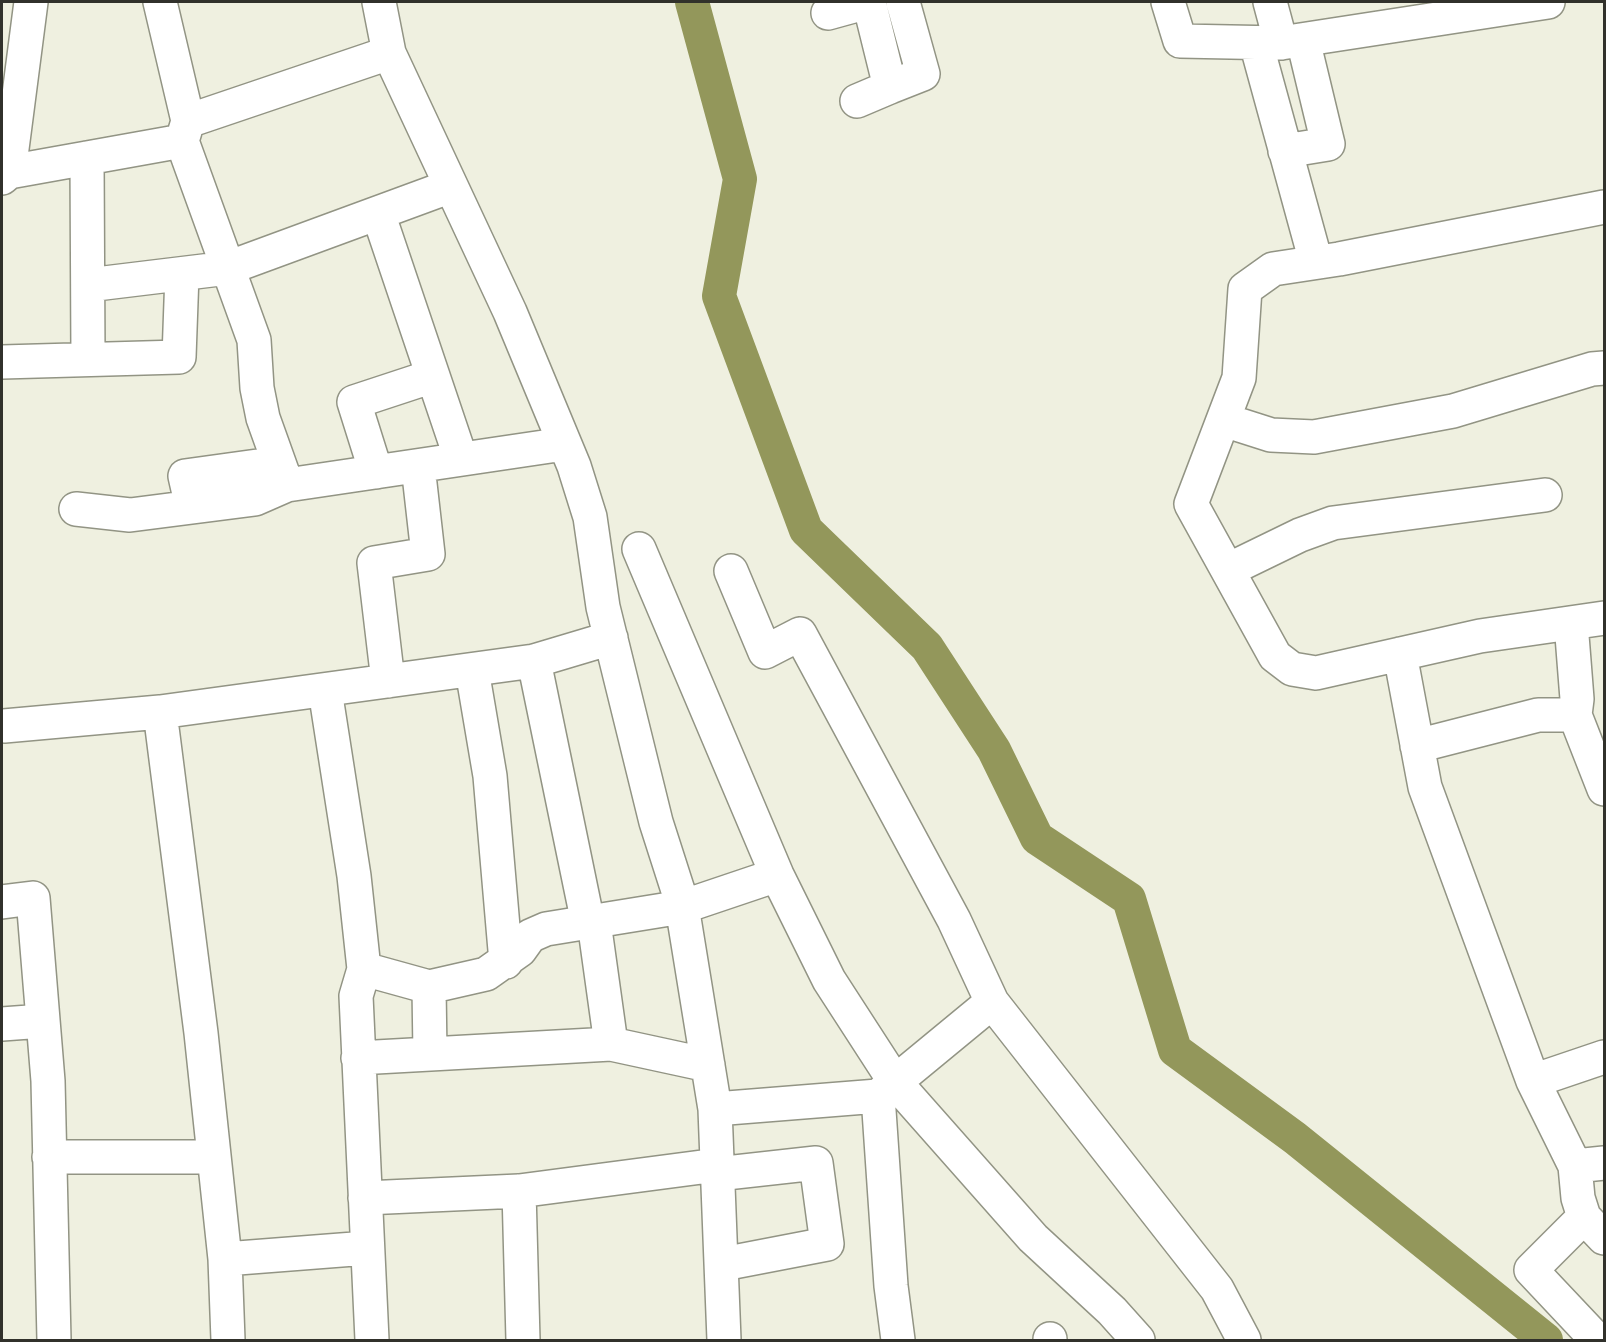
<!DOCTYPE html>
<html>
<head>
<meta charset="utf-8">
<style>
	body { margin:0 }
	#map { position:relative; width:1606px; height:1342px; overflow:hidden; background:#eff0e0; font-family:"Times New Roman",serif }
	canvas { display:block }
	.frame { position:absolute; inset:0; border:3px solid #31312b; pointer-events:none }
</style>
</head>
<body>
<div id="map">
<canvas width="1606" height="1342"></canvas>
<div class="frame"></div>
</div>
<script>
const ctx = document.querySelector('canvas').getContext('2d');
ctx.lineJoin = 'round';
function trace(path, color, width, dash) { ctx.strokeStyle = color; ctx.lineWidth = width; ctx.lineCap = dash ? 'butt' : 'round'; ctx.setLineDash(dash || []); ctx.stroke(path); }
const canal = new Path2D(`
	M692 2 740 179 719 296 806 530 927 647 994 750 1037 838 1129 899 1175 1050 1295 1138 1546 1340`);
const minor = new Path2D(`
	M160 2 188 121
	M379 2 389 53 510 312 574 466 590 517 603 607 656 822 681 900 715 1109 724 1340
	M869 2 890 87 923 74 903 2
	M1168 2 1180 41 1281 43 1548 2
	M1270 2 1281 43
	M828 13 868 2
	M1256 43 1316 262
	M857 101 890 87
	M182 141 188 121 389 53
	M1285 151 1328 144 1303 40
	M87 158 88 359
	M9 172 182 141 254 340 257 388 263 418 287 485 564 444
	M2 178 9 172 31 2
	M1604 207 1339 259 1273 269 1245 289 1239 378 1191 504 1275 656 1292 669 1316 673 1480 636 1604 618
	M378 213 461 459
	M88 285 228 268 451 186
	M2 362 179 357 182 274
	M1224 420 1271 435 1314 437 1453 411 1592 369 1604 368
	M376 472 354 402 433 376
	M192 507 185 476 279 463
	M76 509 130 515 255 499 287 485
	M639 549 777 875 829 980 895 1082 1033 1238 1112 1311 1138 1340
	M1228 570 1300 535 1333 523 1545 495
	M731 571 765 652 800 634 954 920 992 1002 878 1096 891 1286 898 1340
	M1400 654 1425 787 1533 1081
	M534 661 588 923
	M472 670 490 776 506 962
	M388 681 374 563 428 554 418 466
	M325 690 354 876 364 969 356 996 372 1340
	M160 712 534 661 611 638
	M1575 715 1604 789
	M4 726 160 712 201 1033 225 1259 228 1340
	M1417 746 1538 715H1575L1577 699 1571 623
	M2 902 33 898 48 1081 54 1340
	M594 922 611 1044
	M364 969 429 987 486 974 520 950 530 936 546 929 682 907 777 875
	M429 987 430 1054
	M992 1002 1217 1289 1244 1340
	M2 1024 43 1021
	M358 1058 611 1044 708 1065
	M715 1109 878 1096
	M49 1157H214
	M1575 1166 1604 1163
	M717 1174 816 1163 827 1244 723 1264
	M519 1191 523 1340
	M365 1198 519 1191 717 1165
	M1584 1217 1604 1238
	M225 1259 367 1248
	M1050 1339V1340
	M1597 1340 1531 1270 1584 1217 1578 1198 1575 1166 1533 1081 1604 1057`);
trace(canal, '#93975b', 34);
trace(minor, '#929484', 36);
trace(minor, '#fff', 33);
</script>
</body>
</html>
